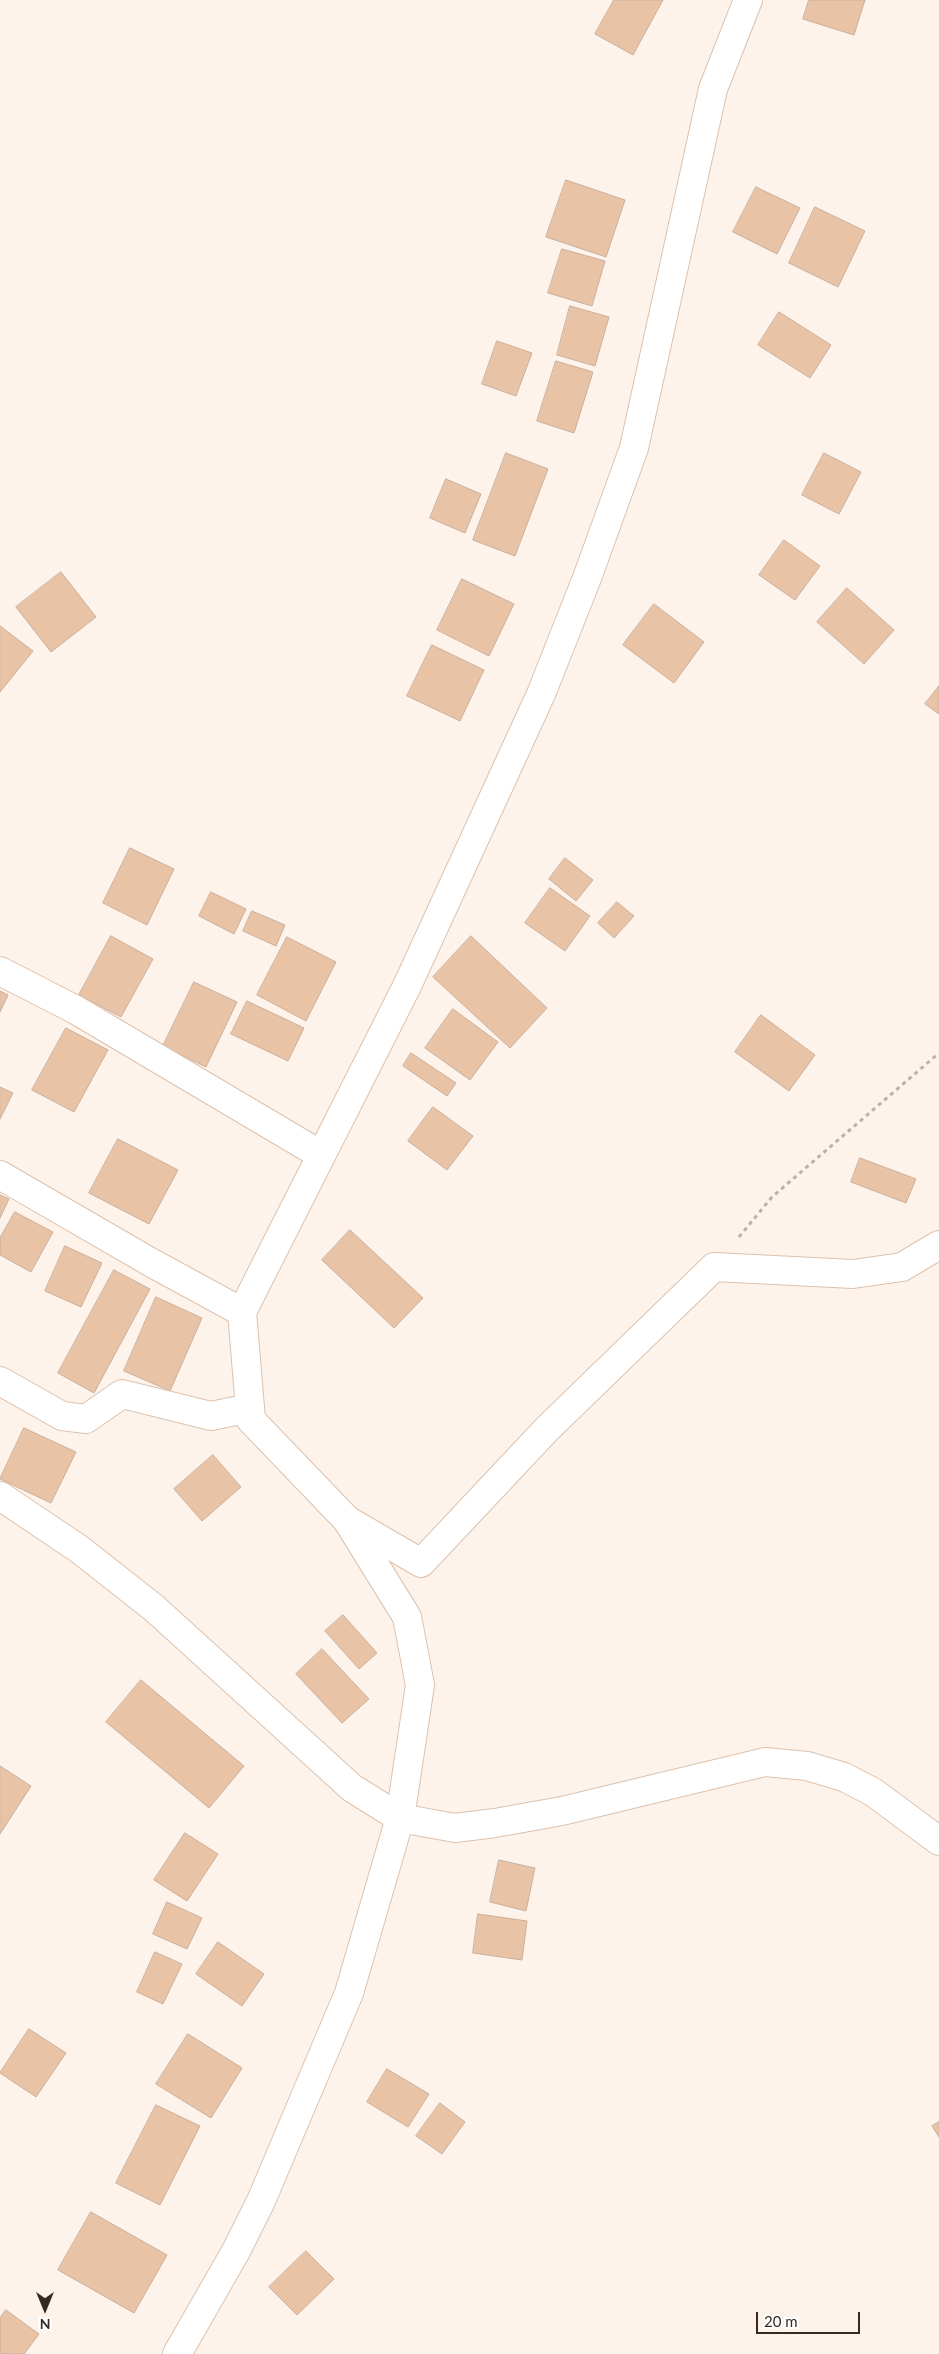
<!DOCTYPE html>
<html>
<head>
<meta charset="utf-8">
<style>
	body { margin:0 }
	#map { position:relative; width:939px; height:2354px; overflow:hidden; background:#fef3eb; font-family:Lato,sans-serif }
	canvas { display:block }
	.north { position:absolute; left:20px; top:2284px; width:50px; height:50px; -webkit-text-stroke:4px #fff; paint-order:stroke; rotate:180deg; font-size:14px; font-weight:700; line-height:20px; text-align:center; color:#342a23 }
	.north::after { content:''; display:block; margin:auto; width:18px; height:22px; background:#342a23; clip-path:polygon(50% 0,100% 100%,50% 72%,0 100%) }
	.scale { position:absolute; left:756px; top:2312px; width:104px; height:22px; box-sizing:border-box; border:2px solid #342a23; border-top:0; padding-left:6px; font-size:15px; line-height:18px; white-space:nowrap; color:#342a23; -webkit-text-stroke:4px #fff; paint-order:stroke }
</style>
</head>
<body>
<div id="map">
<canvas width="939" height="2354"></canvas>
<div class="north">N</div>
<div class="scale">20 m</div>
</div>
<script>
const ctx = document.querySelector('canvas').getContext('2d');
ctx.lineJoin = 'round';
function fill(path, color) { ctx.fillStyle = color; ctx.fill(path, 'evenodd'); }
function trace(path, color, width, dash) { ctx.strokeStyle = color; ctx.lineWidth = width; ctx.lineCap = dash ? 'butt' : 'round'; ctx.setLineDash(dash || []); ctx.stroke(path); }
const building = new Path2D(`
	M614 0H663L633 55 595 34Z
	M809 0H865L854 35 803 19Z
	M566 180 625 200 606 257 546 237Z
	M756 187 800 208 777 254 733 232Z
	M815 207 865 231 838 287 789 263Z
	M562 249 605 261 592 306 548 293Z
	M570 306 609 317 595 366 557 355Z
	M779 312 831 345 810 378 758 345Z
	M497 341 532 353 516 396 482 384Z
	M556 361 593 372 574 433 537 421Z
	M506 453 548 469 515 556 473 540Z
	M824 453 861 472 839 514 802 495Z
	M446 479 481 494 465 533 430 518Z
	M784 540 820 566 795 600 759 575Z
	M61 572 96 617 51 652 16 607Z
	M462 579 514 604 489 656 437 630Z
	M847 588 894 630 864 664 817 622Z
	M654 604 704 642 674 683 623 645Z
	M0 626 33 651 0 692Z
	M432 645 484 670 460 721 407 696Z
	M939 686V714L925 704Z
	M130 848 174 869 147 925 103 903Z
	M565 858 593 880 576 901 549 879Z
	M550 888 590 916 565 951 525 923Z
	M211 892 246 909 234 934 199 916Z
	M617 902 634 916 614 938 598 923Z
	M252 911 285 925 276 946 243 931Z
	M111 936 153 959 121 1017 79 995Z
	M471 936 547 1008 510 1048 433 977Z
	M287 937 336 962 306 1021 257 995Z
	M194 982 237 1002 206 1067 163 1046Z
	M0 991 8 995 0 1012Z
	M247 1001 304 1028 288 1061 231 1034Z
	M453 1009 498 1042 470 1080 425 1048Z
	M761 1015 815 1055 789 1091 735 1052Z
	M66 1028 108 1050 74 1112 32 1090Z
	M411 1053 456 1083 447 1096 403 1066Z
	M0 1087 13 1093 0 1119Z
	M433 1107 473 1136 447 1170 408 1141Z
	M118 1139 178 1170 149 1224 89 1193Z
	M860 1158 916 1179 906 1203 851 1182Z
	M0 1195 9 1199 0 1218Z
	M15 1212 53 1232 31 1272 0 1255V1238Z
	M350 1230 423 1298 394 1328 322 1260Z
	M65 1246 102 1263 81 1307 45 1291Z
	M114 1270 150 1289 94 1393 58 1373Z
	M156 1297 202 1318 170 1391 124 1371Z
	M24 1428 76 1452 51 1503 0 1479Z
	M213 1455 241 1487 202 1521 174 1489Z
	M343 1615 377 1653 359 1669 325 1631Z
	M322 1649 369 1699 342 1723 296 1674Z
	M141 1680 244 1766 209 1808 106 1722Z
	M0 1766 31 1786 0 1834Z
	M185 1833 218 1854 187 1901 154 1880Z
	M499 1860 535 1868 526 1911 490 1902Z
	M167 1902 202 1918 187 1949 153 1934Z
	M478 1914 527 1921 522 1960 473 1953Z
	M218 1942 264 1974 242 2006 196 1974Z
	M155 1952 182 1964 163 2004 137 1992Z
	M29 2029 66 2053 36 2097 0 2073Z
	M188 2034 242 2068 211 2118 156 2084Z
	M387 2069 429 2094 408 2127 367 2102Z
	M440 2103 465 2122 442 2154 416 2136Z
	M156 2105 200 2126 160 2205 116 2183Z
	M939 2122V2137L932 2126Z
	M91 2212 167 2255 134 2313 58 2270Z
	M306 2251 334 2279 297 2315 269 2287Z
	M6 2310 39 2334 24 2354H0V2318Z`);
const path = new Path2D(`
	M739 1237 772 1197 939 1053`);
const minor = new Path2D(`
	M0 971 76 1010 321 1155
	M0 1175 152 1263 242 1312
	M0 1381 62 1416 86 1419 122 1394 211 1416 250 1408
	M0 1496 79 1549 154 1608 352 1788 400 1818 455 1828 495 1823 562 1811 765 1762 807 1766 844 1777 873 1792 939 1841
	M347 1520 421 1563 547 1429 714 1267 853 1274 902 1267 939 1245`);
const tertiary = new Path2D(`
	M177 2354 236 2251 261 2201 349 1993 400 1818 420 1685 407 1617 347 1520 251 1420 242 1312 407 986 541 694 587 578 634 448 713 89 748 0`);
fill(building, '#e9c3a6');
trace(building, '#c9af9c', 1);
trace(minor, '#dcc2ae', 30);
trace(tertiary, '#dcc2ae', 30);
trace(path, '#bcb1a9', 3, [4, 4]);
trace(minor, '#fff', 28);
trace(tertiary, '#fff', 28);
</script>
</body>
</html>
